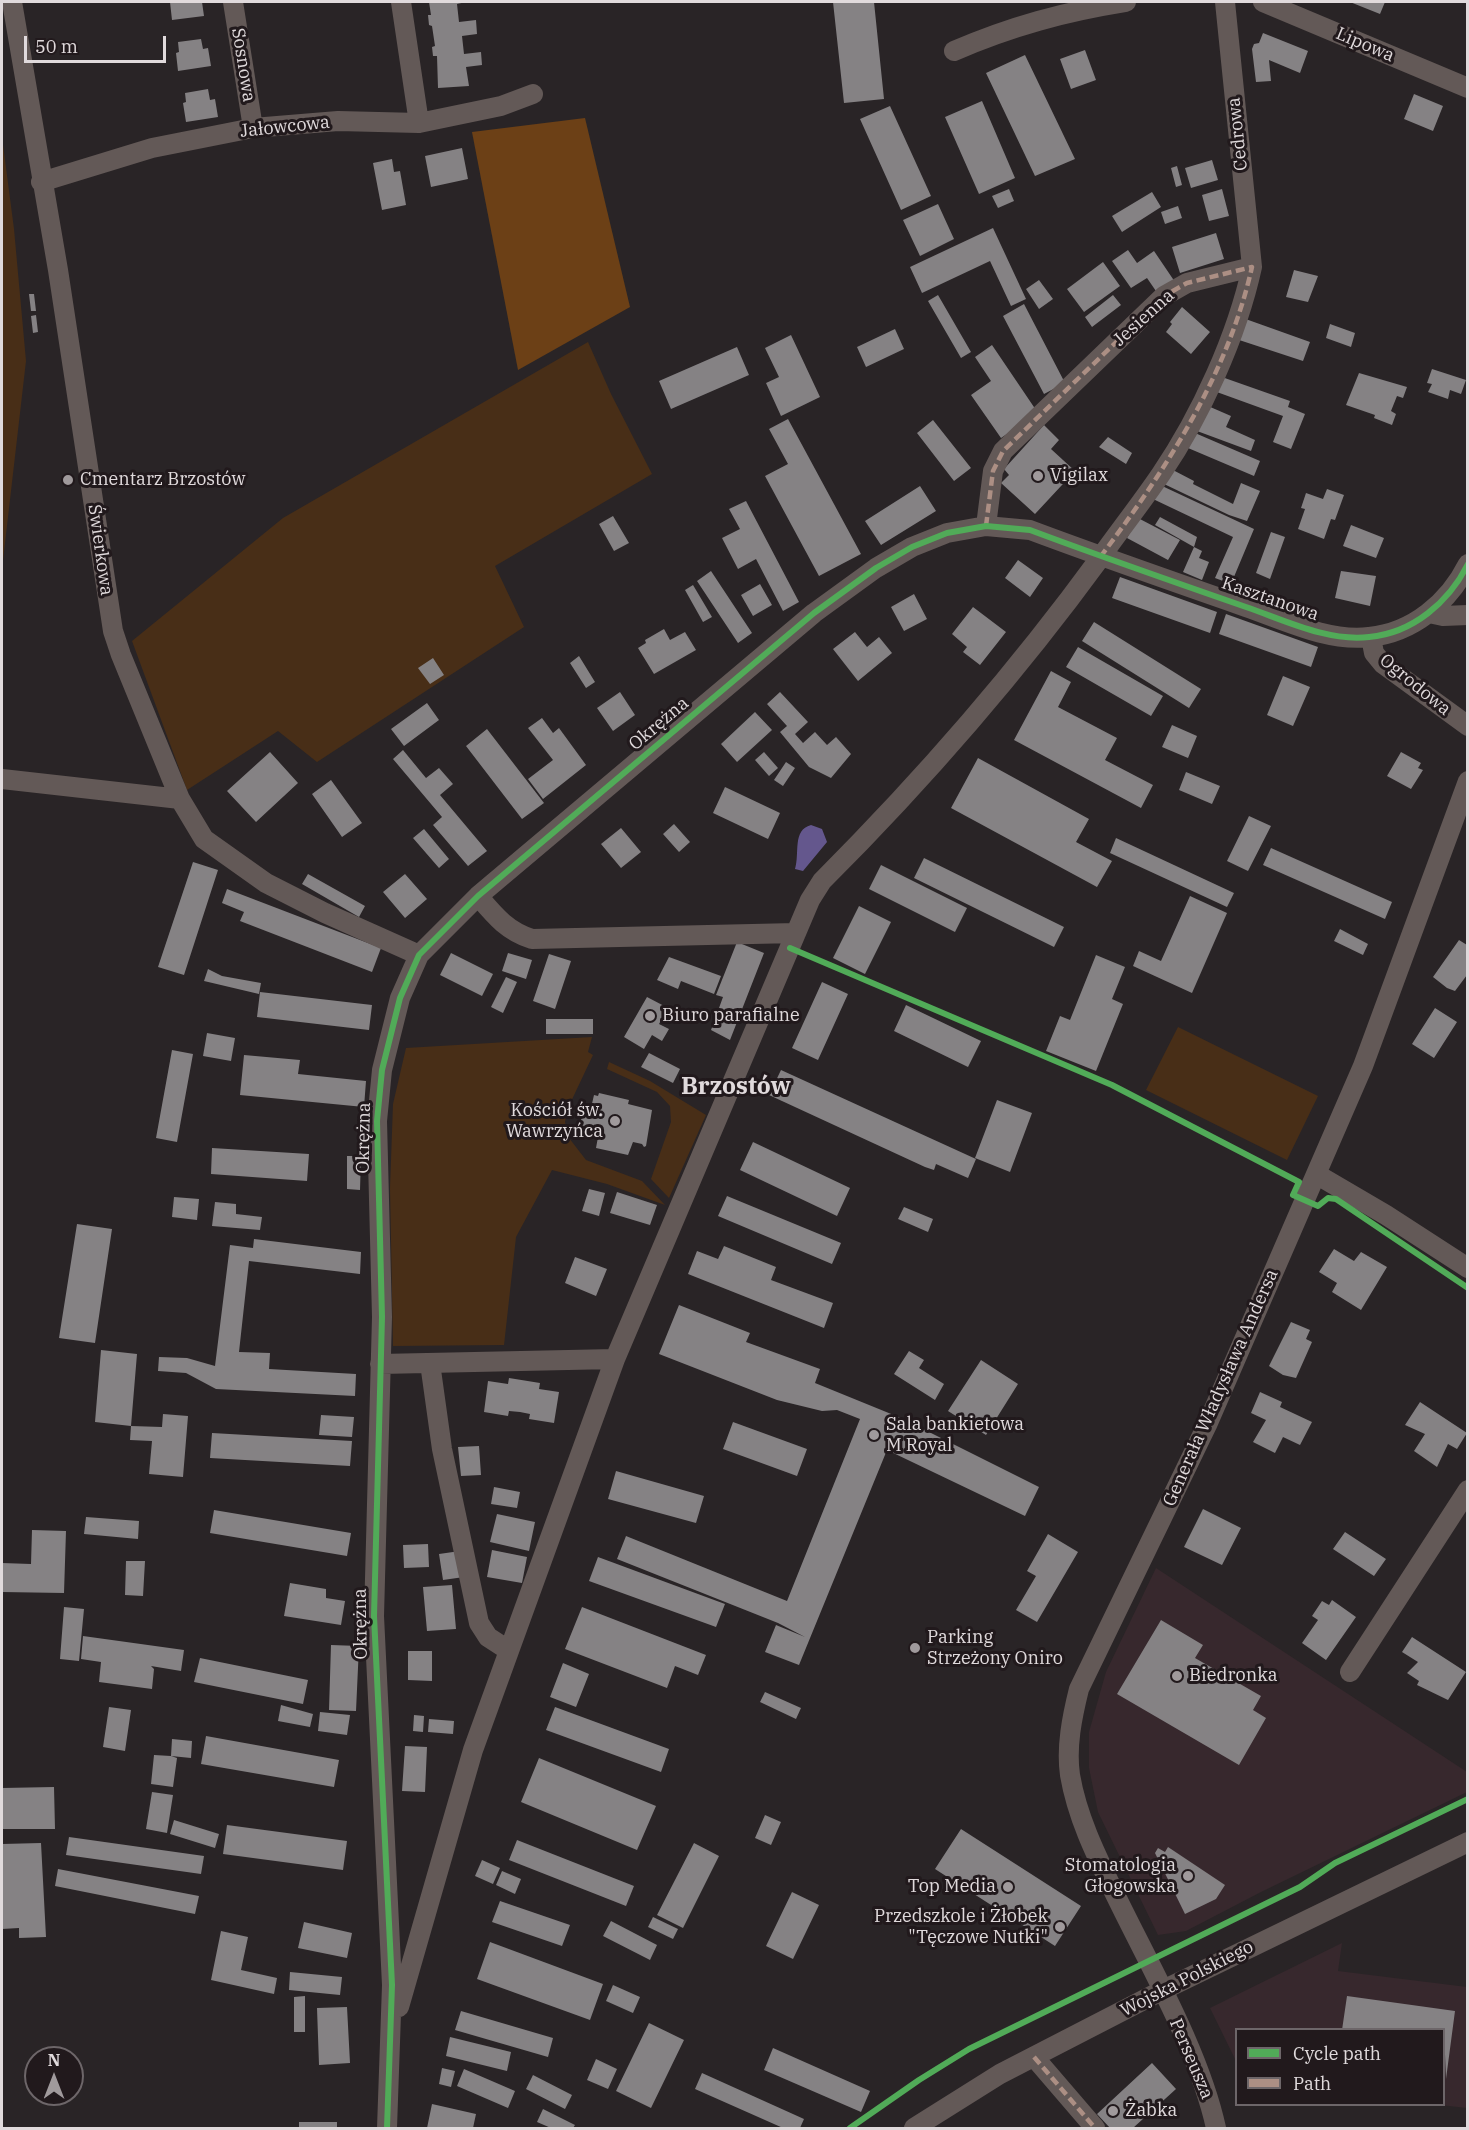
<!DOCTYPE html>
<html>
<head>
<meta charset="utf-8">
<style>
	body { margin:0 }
	#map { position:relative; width:1469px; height:2130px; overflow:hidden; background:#292426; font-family:"IBM Plex Serif",serif }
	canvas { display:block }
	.frame { position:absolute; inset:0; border:3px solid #e0dadc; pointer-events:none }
	.legend { position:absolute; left:1235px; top:2028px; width:210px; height:78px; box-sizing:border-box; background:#21191c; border:2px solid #6d6669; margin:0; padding:8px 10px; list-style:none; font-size:18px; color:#e0dadc }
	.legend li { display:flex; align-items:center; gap:12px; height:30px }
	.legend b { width:30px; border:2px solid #6d6669 }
	.north { position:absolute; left:24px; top:2046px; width:60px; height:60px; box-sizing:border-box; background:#21191c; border:2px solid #6d6669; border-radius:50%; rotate:0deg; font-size:16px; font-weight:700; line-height:24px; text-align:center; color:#e0dadc }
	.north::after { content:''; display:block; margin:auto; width:21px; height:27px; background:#a09a9c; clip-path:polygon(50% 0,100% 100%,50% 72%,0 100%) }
	.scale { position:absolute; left:24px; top:36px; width:142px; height:27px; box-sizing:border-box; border:3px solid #e0dadc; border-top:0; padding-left:8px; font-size:18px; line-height:21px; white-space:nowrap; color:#e0dadc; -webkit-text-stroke:4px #21191c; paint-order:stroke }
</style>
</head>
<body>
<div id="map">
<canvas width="1469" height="2130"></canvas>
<div class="frame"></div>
<ul class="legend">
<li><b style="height:8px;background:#51ab58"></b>Cycle path</li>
<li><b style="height:8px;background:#ac8f84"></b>Path</li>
</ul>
<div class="north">N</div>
<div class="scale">50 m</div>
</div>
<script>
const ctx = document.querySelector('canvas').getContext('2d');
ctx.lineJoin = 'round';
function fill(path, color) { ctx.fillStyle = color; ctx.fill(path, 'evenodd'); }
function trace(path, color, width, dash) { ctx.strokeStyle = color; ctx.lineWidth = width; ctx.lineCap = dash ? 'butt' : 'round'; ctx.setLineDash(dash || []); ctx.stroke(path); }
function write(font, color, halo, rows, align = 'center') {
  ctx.font = font + ' "IBM Plex Serif",serif'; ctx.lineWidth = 6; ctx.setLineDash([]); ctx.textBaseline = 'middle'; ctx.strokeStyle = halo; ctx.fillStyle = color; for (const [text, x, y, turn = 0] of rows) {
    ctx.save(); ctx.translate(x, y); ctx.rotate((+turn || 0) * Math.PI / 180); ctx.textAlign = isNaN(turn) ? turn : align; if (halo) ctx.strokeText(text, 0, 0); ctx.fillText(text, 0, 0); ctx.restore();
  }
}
const built = new Path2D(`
	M1156 1568 1467 1772V1792L1261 1892 1186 1931 1158 1935 1098 1812 1089 1768V1732L1106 1672Z
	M1342 1943 1338 1971 1467 1987V2108L1440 2105 1444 2104V2030H1236V2061L1210 2008Z`);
const green = new Path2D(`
	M2 137 14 229 26 361 2 569Z
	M588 342 611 394 652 474 495 566 524 627 317 762 278 731 187 790 132 641 283 518Z
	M1178 1027 1318 1096 1287 1160 1146 1090Z
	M592 1037 588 1052 593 1055 567 1110 565 1122 569 1138 586 1160 642 1181 665 1205 607 1184 552 1170 516 1237 504 1345 393 1346 390 1188 393 1104 406 1048Z
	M609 1062 650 1081 706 1115 669 1198 651 1179 671 1122 670 1106 657 1092 607 1069Z`);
const forest = new Path2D(`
	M585 118 630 307 518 370 472 132Z`);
const water = new Path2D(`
	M811 825 822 829 827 842 803 871 795 869C800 853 792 830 811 825Z`);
const building = new Path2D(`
	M170 2H202L204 16 172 20Z
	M429 2H466L457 4 459 22 476 20 477 34 462 36 464 54 481 52 482 65 466 67 469 86 438 88 437 56H433L432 47 435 46 432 26 429 25 428 15H431Z
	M833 2H874L884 99 844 103Z
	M1350 2H1385L1380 14Z
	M1263 33 1308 51 1300 73 1269 60 1271 81 1256 82 1252 49 1254 44 1259 43Z
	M201 39 203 49 208 48 211 66 178 71 176 53 179 52 178 42Z
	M1085 50 1096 80 1071 89 1060 59Z
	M1025 55 1075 159 1035 176 986 73Z
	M208 89 210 100 215 99 218 117 186 122 183 103 186 102 185 93Z
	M1414 94 1443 106 1433 131 1404 119Z
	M982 101 1015 178 979 194 945 117Z
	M890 106 931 196 901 210 860 119Z
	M462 148 468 179 431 187 425 156Z
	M392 159 394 172 400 171 406 205 382 210 373 163Z
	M1212 160 1218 180 1191 188 1185 168Z
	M1177 166 1182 185 1176 187 1171 168Z
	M1009 189 1014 201 998 208 992 196Z
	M1222 189 1229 216 1209 221 1202 195Z
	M1152 192 1161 207 1122 232 1112 216Z
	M938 204 954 239 920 256 903 220Z
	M1178 206 1182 218 1165 224 1161 212Z
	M993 228 1026 299 1011 306 990 261 922 293 910 267Z
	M1216 233 1224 259 1180 273 1172 247Z
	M1128 250 1137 263 1154 251 1175 282 1158 294 1147 278 1131 288 1112 261Z
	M1103 262 1120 286 1084 312 1067 289Z
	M1294 270 1318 276 1308 302 1286 297Z
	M1039 280 1053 299 1039 309 1026 289Z
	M29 294H34L36 311H31Z
	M938 295 971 352 961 358 928 301Z
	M1113 295 1121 305 1092 327 1085 317Z
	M1024 304 1065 383 1044 394 1003 316Z
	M1182 307 1210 332 1191 354 1166 332 1172 324 1170 322Z
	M36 315 38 332 33 333 31 316Z
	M1240 317 1310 342 1303 361 1233 338Z
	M1330 324 1355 333 1351 347 1326 338Z
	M895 329 904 349 866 367 857 347Z
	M791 335 820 397 781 416 766 383 779 377 765 348Z
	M992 345 1038 413 1001 438 971 395 991 381 975 357Z
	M737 347 749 375 671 409 659 381Z
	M1432 369 1466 380 1461 394 1450 390 1448 399 1428 392 1432 384 1427 383Z
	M1359 373 1407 387 1403 398 1397 396 1391 411 1396 414 1392 425 1374 418 1375 415 1346 405Z
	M1219 376 1290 401 1288 407 1305 414 1291 449 1273 442 1283 416 1214 391Z
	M1208 406 1231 416 1226 427 1255 440 1251 451 1197 431Z
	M788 419 861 554 819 576 765 476 788 464 769 429Z
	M933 420 971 468 954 481 917 433Z
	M1044 425 1059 440 1051 449 1075 471 1035 514 1001 483 1009 475 1004 469Z
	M1195 433 1260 461 1254 476 1188 448Z
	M1108 437 1132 453 1126 464 1099 447Z
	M1171 469 1194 481 1193 484 1233 504 1241 483 1260 491 1247 521 1229 515 1164 484Z
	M1160 485 1254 529 1231 584 1215 578 1233 537 1153 499Z
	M920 486 936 511 881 545 865 521Z
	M1327 489 1344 495 1335 520 1331 519 1324 539 1298 529 1305 509 1301 508 1306 493 1323 499Z
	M746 501 799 602 783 611 756 559 738 569 722 538 740 529 729 509Z
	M613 516 629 543 614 551 599 524Z
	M1160 517 1197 537 1194 547 1155 525Z
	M1138 518 1180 540 1168 560 1127 538Z
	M1351 525 1384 538 1376 558 1343 546Z
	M1271 532 1285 537 1270 579 1256 573Z
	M1194 547 1202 551 1199 558 1209 562 1202 580 1183 572Z
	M1018 560 1043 578 1030 597 1005 578Z
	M711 571 752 633 738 643 697 581Z
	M1341 571 1376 576 1370 606 1335 598Z
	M1120 577 1217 612 1210 633 1112 598Z
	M760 584 772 605 753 616 741 595Z
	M693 585 712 617 703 622 685 590Z
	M914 594 927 619 904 631 891 607Z
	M973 607 1006 632 980 665 963 652 967 647 952 634Z
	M1226 614 1318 647 1311 667 1219 634Z
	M1094 622 1201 689 1189 708 1082 641Z
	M664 629 670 640 685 632 696 650 654 674 638 648 646 643 645 640Z
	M855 632 867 647 879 637 892 653 858 681 833 649Z
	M1078 647 1163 696 1151 716 1066 667Z
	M579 656 595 682 586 688 570 663Z
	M433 658 444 675 430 684 418 668Z
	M1051 671 1071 682 1058 707 1117 738 1105 760 1153 785 1141 808 1014 740Z
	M1283 676 1310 687 1293 726 1267 715Z
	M620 692 635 715 613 731 597 708Z
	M780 692 808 722 795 734 803 743 815 732 827 745 836 737 851 754 831 778 809 767 780 732 787 726 767 704Z
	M427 703 439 720 404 746 391 729Z
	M755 712 772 730 737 762 721 744Z
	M542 718 553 733 559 728 586 765 543 799 528 779 553 760 528 728Z
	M1172 725 1197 736 1188 758 1162 747Z
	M487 729 544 803 522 819 466 746Z
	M403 750 426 778 439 768 453 784 440 795 487 851 468 866 433 825 442 817 393 759Z
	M270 752 298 783 256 822 227 791Z
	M764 752 778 768 769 776 755 760Z
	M1401 752 1421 763 1418 768 1423 770 1411 789 1387 776Z
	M978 758 1089 819 1076 842 1112 861 1097 887 951 808Z
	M786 762 795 768 783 786 774 780Z
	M1186 772 1220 786 1212 804 1179 790Z
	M331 780 362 823 342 837 312 794Z
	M725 787 780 813 768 839 713 813Z
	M1249 816 1271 826 1248 871 1227 861Z
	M674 824 690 842 679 852 663 834Z
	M621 828 641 852 621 868 601 844Z
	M424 829 449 859 439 868 413 838Z
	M1116 838 1234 893 1227 907 1110 853Z
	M1271 848 1392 902 1385 919 1263 865Z
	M924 858 1064 927 1054 947 914 878Z
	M193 862 218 870 184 975 158 967Z
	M881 865 967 908 955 932 869 889Z
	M308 874 365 906 359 917 302 884Z
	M405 874 427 899 405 918 383 892Z
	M227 889 381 948 372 972 240 921 244 912 222 903Z
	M1190 896 1227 913 1192 993 1133 966 1139 951 1161 961Z
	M859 906 891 922 865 974 833 958Z
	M1340 929 1368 944 1363 955 1334 941Z
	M1459 940 1467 945V975L1455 991 1447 988 1433 977Z
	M737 942 764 953 730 1040 711 1030 723 997 716 995Z
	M451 953 493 974 482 996 440 975Z
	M508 953 532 960 526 979 502 971Z
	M549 954 571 961 555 1009 533 1001Z
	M1096 955 1125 967 1112 999 1123 1004 1096 1071 1046 1051 1060 1016 1070 1020Z
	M669 957 721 976 714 994 681 981 678 989 657 980Z
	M208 969 222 976 261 983 259 994 204 981Z
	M506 977 517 982 503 1013 491 1007Z
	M822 982 848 994 818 1060 792 1048Z
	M260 992 372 1005 369 1030 257 1017Z
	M647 997 668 1008 659 1024 669 1029 662 1041 652 1035 644 1049 624 1037Z
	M906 1005 981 1041 968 1067 894 1031Z
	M1435 1008 1457 1022 1434 1058 1412 1044Z
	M546 1019H593V1034H546Z
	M207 1033 235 1038 231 1061 203 1056Z
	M172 1050 193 1054 177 1142 156 1138Z
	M649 1053 680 1069 673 1083 641 1067Z
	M244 1055 300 1060 298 1074 366 1081 364 1107 240 1095Z
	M781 1070 976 1159 968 1178 936 1164 934 1170 925 1167 769 1095Z
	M599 1093 629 1100 628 1104 652 1110 646 1146 644 1147 642 1144 633 1142 628 1155 596 1148 598 1137H587L590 1129 580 1126 582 1115 585 1116 587 1107 591 1108 594 1095 598 1096Z
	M997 1100 1032 1113 1010 1172 975 1158Z
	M753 1142 850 1188 837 1216 740 1170Z
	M212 1148 309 1154 307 1181 211 1174Z
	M347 1156H361L360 1190 347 1189Z
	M589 1189 605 1193 599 1216 582 1211Z
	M617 1192 657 1205 650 1225 610 1213Z
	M727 1196 841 1243 832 1264 718 1216Z
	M174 1197 199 1199 197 1220 172 1217Z
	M215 1202 236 1204V1214L262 1217 260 1230 212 1226Z
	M904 1207 933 1219 928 1232 898 1219Z
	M77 1224 112 1229 95 1343 59 1338Z
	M254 1239 361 1252 360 1274 249 1261 239 1352 270 1353 269 1369 356 1374 355 1396 216 1389 186 1373 158 1371 159 1357 187 1358 215 1366 230 1245 253 1248Z
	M724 1246 776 1267 771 1280 833 1303 824 1328 688 1274 697 1251 718 1259Z
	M1334 1249 1354 1261 1361 1252 1387 1267 1361 1310 1332 1292 1337 1283 1319 1272Z
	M575 1257 607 1269 596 1296 565 1283Z
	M679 1305 750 1333 746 1342 820 1369 815 1383 901 1418 1039 1487 1025 1516 887 1450 799 1665 765 1652 776 1625 805 1637 778 1623 617 1559 626 1536 787 1601 860 1419 837 1410 822 1411 777 1400 659 1354Z
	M1291 1322 1310 1330 1306 1339 1312 1342 1296 1378 1283 1375 1269 1366Z
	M101 1350 137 1354 131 1426 95 1422Z
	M909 1351 924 1360 919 1368 944 1384 935 1400 894 1374Z
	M981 1360 1018 1384 986 1435 948 1411Z
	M509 1378 540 1383 539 1389 559 1392 554 1423 529 1419 530 1414 520 1412 509 1411 508 1416 484 1412 488 1381 508 1384Z
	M1260 1392 1282 1402 1280 1407 1312 1422 1300 1445 1283 1437 1275 1453 1253 1442 1266 1420 1251 1413Z
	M1420 1402 1467 1433 1457 1449 1448 1444 1437 1467 1414 1451 1425 1434 1405 1425Z
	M163 1414 188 1416 183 1477 149 1474 152 1441 130 1440 131 1426 162 1427Z
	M321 1415 354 1417 352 1437 319 1435Z
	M733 1422 807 1449 797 1476 723 1449Z
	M212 1433 352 1441 350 1466 210 1458Z
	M479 1446 481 1475 461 1476 458 1447Z
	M616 1471 704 1496 696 1523 608 1499Z
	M494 1487 520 1492 517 1508 491 1504Z
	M1203 1509 1241 1528 1222 1565 1184 1547Z
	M214 1510 351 1533 347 1556 210 1533Z
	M497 1514 535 1522 529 1551 490 1542Z
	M86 1517 139 1521 138 1539 84 1534Z
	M32 1530 66 1531 64 1593 2 1592V1563L31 1564Z
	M1345 1532 1386 1559 1374 1576 1333 1549Z
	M1048 1534 1078 1552 1037 1622 1016 1610 1036 1576 1027 1571Z
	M428 1544 429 1567 404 1568 403 1545Z
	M492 1550 527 1557 522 1583 487 1577Z
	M460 1551 464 1577 443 1580 439 1554Z
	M598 1557 725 1604 716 1627 589 1581Z
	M126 1561H145L143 1596 125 1595Z
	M290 1583 326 1589V1598L345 1601 341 1625 284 1616Z
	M452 1585 456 1629 427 1631 423 1587Z
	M1332 1600 1356 1617 1326 1660 1302 1643 1318 1620 1312 1616 1322 1601 1329 1605Z
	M64 1607 84 1609 79 1661 60 1659Z
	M582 1607 706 1655 698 1675 675 1666 667 1688 565 1649Z
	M1161 1620 1203 1645 1195 1658 1261 1696 1253 1710 1266 1718 1239 1765 1117 1694Z
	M83 1636 184 1650 181 1671 151 1666 154 1669 152 1689 99 1682 101 1662 81 1659Z
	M1412 1637 1466 1672 1448 1700 1417 1685 1419 1681 1407 1673 1418 1662 1402 1652Z
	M331 1645 359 1646 356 1711 329 1710Z
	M408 1651H432V1681L408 1680Z
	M200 1658 308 1680 303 1704 194 1682Z
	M563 1663 589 1674 576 1707 550 1697Z
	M765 1692 801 1708 796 1719 760 1702Z
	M281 1705 313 1714 310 1727 278 1721Z
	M109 1707 131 1710 125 1751 103 1747Z
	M555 1707 669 1749 661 1772 546 1730Z
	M320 1712 350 1715 347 1735 318 1731Z
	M414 1715 424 1716 423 1732 413 1731Z
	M429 1719 454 1721 453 1734 428 1732Z
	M206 1736 339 1760 334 1787 201 1764Z
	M172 1739 192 1741 191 1758 171 1756 177 1758 173 1787 151 1784 154 1755 171 1756Z
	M405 1746 427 1747 425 1792 402 1791Z
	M539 1758 656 1806 637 1850 521 1802Z
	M54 1787 55 1829H2V1788Z
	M152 1792 173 1795 167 1833 146 1829Z
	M765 1815 781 1822 771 1845 755 1838Z
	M174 1820 219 1834 215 1848 170 1834Z
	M227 1825 347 1841 343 1870 223 1854Z
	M961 1829 1081 1906 1055 1946 935 1869Z
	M69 1837 204 1856 201 1874 66 1855Z
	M517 1840 634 1886 626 1906 509 1860Z
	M41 1843 46 1937 19 1938V1928L2 1929V1844Z
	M694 1843 719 1856 683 1928 657 1915Z
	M1168 1847 1225 1885 1216 1899 1185 1914 1155 1853 1158 1848 1165 1852Z
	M482 1860 500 1868 493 1884 475 1876Z
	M58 1869 199 1896 195 1914 55 1886Z
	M502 1871 521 1879 515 1894 496 1885Z
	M792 1892 819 1905 793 1959 766 1946Z
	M500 1901 570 1925 562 1946 492 1922Z
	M653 1917 678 1929 673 1939 648 1927Z
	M611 1921 657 1945 650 1960 603 1936Z
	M304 1922 352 1933 347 1958 298 1948Z
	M221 1931 248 1937 241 1970 277 1978 274 1994 211 1980Z
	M490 1942 603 1984 590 2020 477 1979Z
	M290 1972 342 1977 340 1995 289 1990Z
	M613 1985 640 1997 633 2013 606 2001Z
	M305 1996V2032H294V1997Z
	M1347 1996 1455 2011 1446 2079 1444 2030H1342Z
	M347 2007 350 2063 319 2065 317 2008Z
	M461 2011 553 2038 548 2057 455 2030Z
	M649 2023 684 2040 651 2108 616 2091Z
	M450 2037 511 2052 507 2071 446 2056Z
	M773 2048 870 2091 861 2112 764 2070Z
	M596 2059 617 2069 608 2089 587 2080Z
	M1152 2063 1176 2089 1133 2128H1110L1097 2114Z
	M442 2068 455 2071 451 2087 439 2084Z
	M464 2069 515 2091 508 2108 457 2086Z
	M702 2073 804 2119 800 2128H783L695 2089Z
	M533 2075 572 2095 565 2109 526 2089Z
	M432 2104 476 2114 473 2128H427Z
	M543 2109 575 2125 573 2128H551L537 2122Z
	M299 2122H337V2128H299Z`);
const minor = new Path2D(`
	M12 2 58 270 113 631 121 655 180 799 204 839 266 883 325 913 419 955
	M233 2 253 128
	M401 2 419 123
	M1263 2 1468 88
	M954 51C1012 26 1064 12 1126 2
	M41 182 152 148 253 128 338 121 419 123 501 106 533 94
	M986 526 993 471 1003 451 1164 296 1187 283 1252 267
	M1429 613 1443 616 1468 615
	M1371 637 1374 653 1383 664 1468 726
	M2 779 180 799
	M478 896C495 916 507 931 532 939L796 933
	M1316 1174 1386 1215 1468 1268
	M430 1363 442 1449 479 1623 488 1637 508 1650
	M380 1364 615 1359
	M1350 1672 1468 1490
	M399 2007 473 1750 615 1359 810 900 822 881C923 780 1016 673 1100 558 1120 530 1142 502 1161 474 1201 415 1237 336 1252 267L1225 2
	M1034 2057 1095 2128
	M387 2128 392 1985 374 1616 382 1317 377 1121 382 1070 400 998 419 955 478 896 814 613 876 568 912 547 947 533 986 526 1030 530C1102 557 1174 582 1246 607 1284 620 1328 642 1369 637 1413 633 1449 602 1468 564
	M914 2128 1000 2074 1161 1991 1468 1842
	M1216 2128C1199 2050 1148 1963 1113 1890 1095 1853 1077 1816 1070 1775 1066 1747 1072 1717 1079 1689L1207 1425 1363 1066 1468 781`);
const quiet = new Path2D(`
	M986 526 993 471 1003 451 1164 296 1187 283 1252 267C1228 374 1166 470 1101 556
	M1034 2057 1095 2128`);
const cycleway = new Path2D(`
	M790 948 1112 1085 1299 1182 1293 1195 1318 1206 1328 1198 1336 1199 1468 1288
	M387 2128 392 1985 374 1616 382 1317 377 1121 382 1070 400 998 419 955 478 896 814 613 876 568 912 547 947 533 986 526 1030 530C1102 557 1174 582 1246 607 1284 620 1328 642 1369 637 1413 633 1449 602 1468 564
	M850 2128 919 2080 969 2049 1300 1887 1335 1863 1468 1799`);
const markers = [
	[1038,476,6,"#a09a9c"],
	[68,480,6,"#a09a9c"],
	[650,1016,6,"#a09a9c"],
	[615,1121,6,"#a09a9c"],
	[874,1435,6,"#a09a9c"],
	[915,1648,6,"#a09a9c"],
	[1177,1676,6,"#a09a9c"],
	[1188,1876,6,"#a09a9c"],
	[1008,1887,6,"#a09a9c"],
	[1060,1927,6,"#a09a9c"],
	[1113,2111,6,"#a09a9c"]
];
const streetNames = [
	["Lipowa",1365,45,23],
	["Sosnowa",243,65,81],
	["Jałowcowa",285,127,-6],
	["Cedrowa",1238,134,-96],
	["Jesienna",1144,318,-42],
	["Świerkowa",100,550,82],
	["Kasztanowa",1270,599,19],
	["Ogrodowa",1415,685,39],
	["Okrężna",659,724,-40],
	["Okrężna",364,1138,-89],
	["Generała Władysława Andersa",1221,1388,-66],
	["Okrężna",361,1624,-91],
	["Wojska Polskiego",1187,1979,-27],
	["Perseusza",1191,2059,67]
];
const poiNames = [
	["Vigilax",1050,476],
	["Cmentarz Brzostów",80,480],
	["Biuro parafialne",662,1016],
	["Kościół św.",603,1111,"right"],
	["Wawrzyńca",603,1132,"right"],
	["Sala bankietowa",886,1425],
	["M Royal",886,1446],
	["Parking",927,1638],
	["Strzeżony Oniro",927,1659],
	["Biedronka",1189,1676],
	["Stomatologia",1176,1866,"right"],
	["Głogowska",1176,1887,"right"],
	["Top Media",996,1887,"right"],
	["Przedszkole i Żłobek",1048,1917,"right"],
	["\"Tęczowe Nutki\"",1048,1938,"right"],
	["Żabka",1125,2111]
];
const districtNames = [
	["Brzostów",736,1087]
];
fill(built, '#37282d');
fill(green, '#482e17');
fill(forest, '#6c4016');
fill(water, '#64578d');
fill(building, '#858284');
trace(minor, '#635957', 20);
trace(quiet, '#ac8f84', 4.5, [9, 4.5]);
trace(cycleway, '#51ab58', 6);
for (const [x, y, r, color] of markers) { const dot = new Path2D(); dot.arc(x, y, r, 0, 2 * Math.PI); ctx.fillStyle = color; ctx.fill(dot); trace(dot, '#21191c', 2); }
write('18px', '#e0dadc', '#21191c', streetNames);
write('18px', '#e0dadc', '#21191c', poiNames, 'left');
write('bold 24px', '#e0dadc', '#21191c', districtNames);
</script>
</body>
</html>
